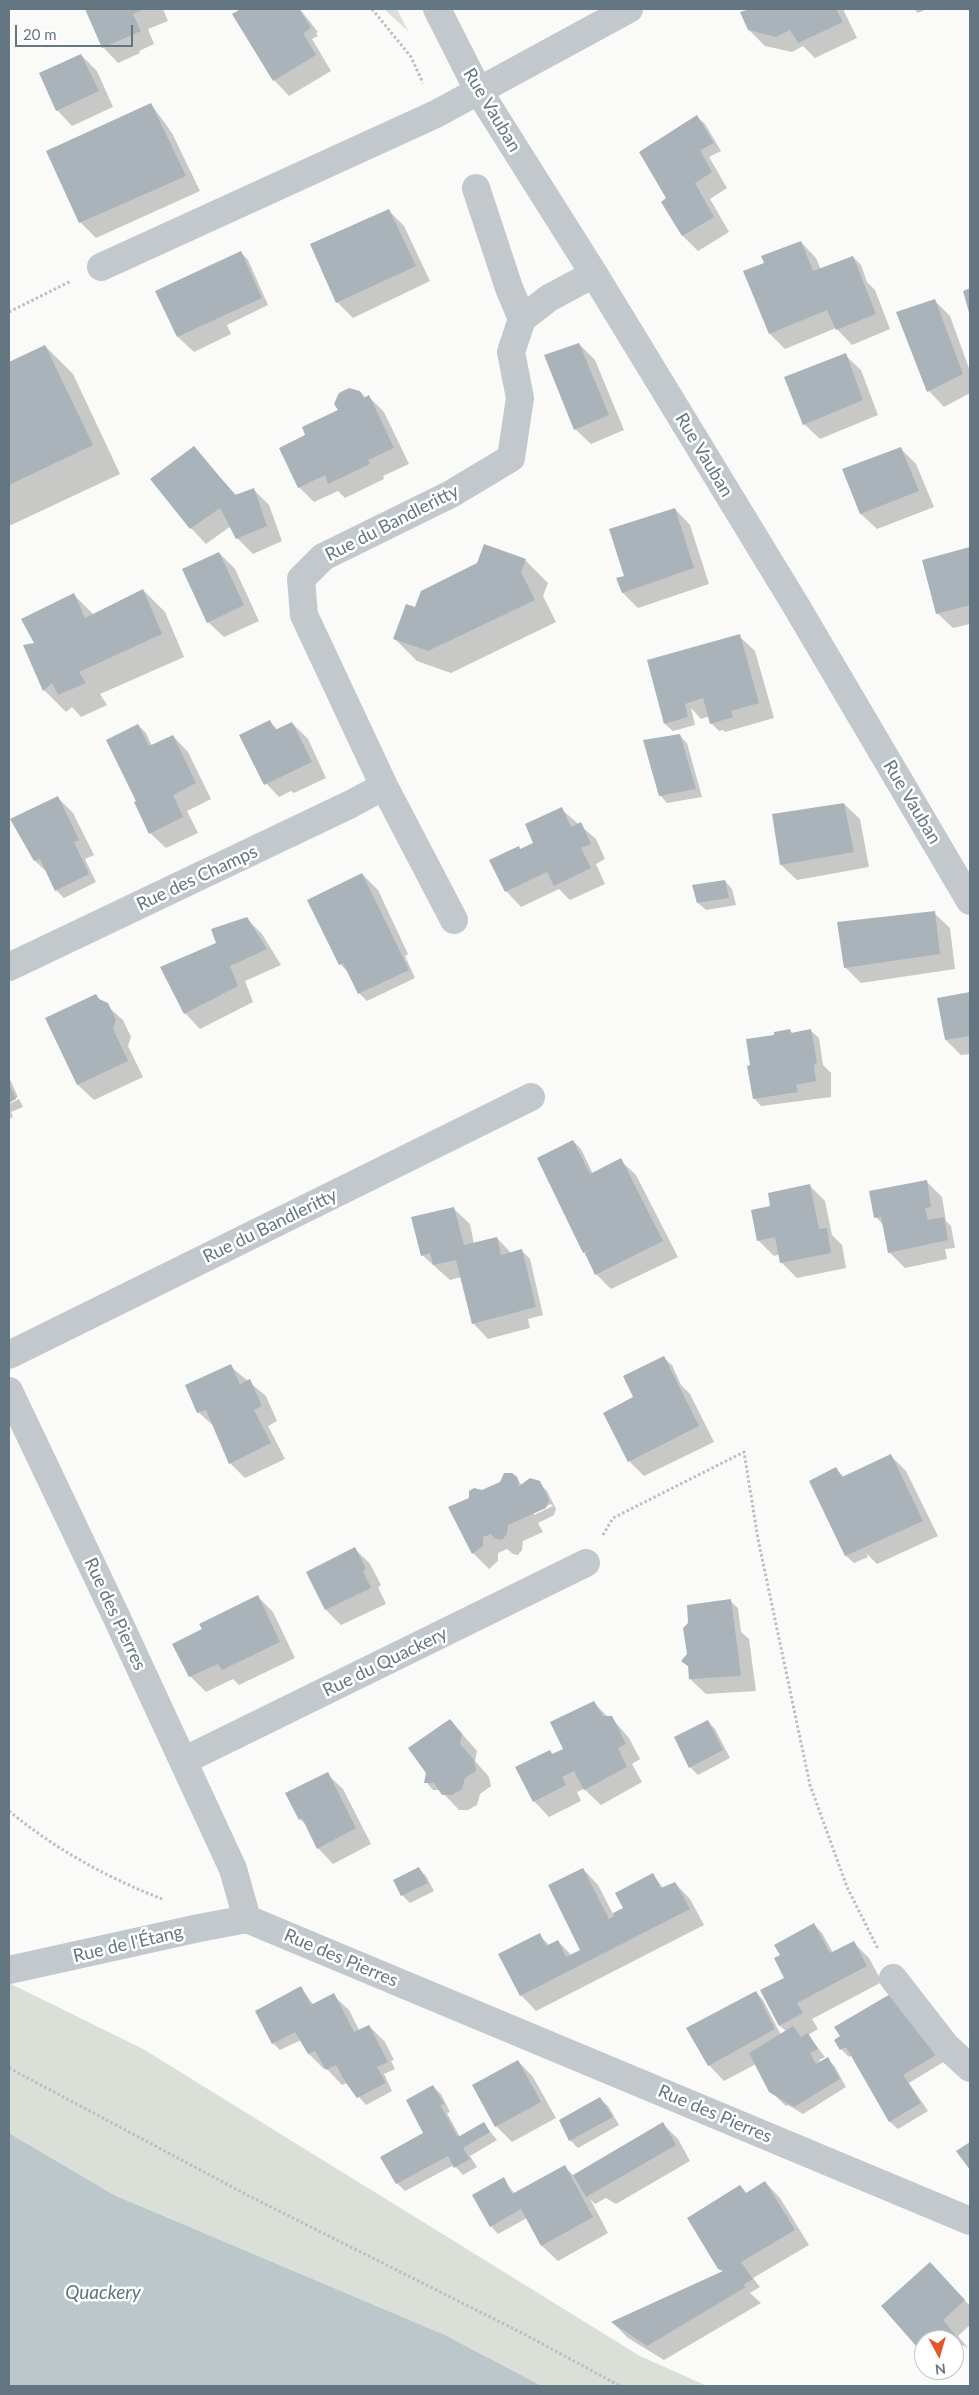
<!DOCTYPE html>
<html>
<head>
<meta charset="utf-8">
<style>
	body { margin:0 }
	#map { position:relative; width:979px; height:2395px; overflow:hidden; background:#fafaf8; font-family:Lato,sans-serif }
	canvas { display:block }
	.frame { position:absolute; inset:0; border:10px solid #657683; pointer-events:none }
	.north { position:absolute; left:914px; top:2330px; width:50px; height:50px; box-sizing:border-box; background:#fff; border:1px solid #c1c8cd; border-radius:50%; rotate:174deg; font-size:14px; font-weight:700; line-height:20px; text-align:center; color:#657683 }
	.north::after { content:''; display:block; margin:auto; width:18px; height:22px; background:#e4572e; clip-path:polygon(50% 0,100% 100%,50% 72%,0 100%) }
	.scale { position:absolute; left:15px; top:25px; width:118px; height:22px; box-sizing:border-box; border:2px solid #657683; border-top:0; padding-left:6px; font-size:15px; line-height:18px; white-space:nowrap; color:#657683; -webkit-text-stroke:4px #fff; paint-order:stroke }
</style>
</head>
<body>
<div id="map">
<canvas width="979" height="2395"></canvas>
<div class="frame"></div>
<div class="north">N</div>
<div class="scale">20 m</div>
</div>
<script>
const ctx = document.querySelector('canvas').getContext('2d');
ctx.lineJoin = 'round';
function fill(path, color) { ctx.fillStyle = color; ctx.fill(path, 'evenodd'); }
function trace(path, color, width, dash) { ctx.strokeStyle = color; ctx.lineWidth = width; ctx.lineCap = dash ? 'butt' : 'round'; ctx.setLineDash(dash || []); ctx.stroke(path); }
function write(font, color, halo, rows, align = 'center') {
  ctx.font = font + ' Lato,sans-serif'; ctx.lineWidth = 5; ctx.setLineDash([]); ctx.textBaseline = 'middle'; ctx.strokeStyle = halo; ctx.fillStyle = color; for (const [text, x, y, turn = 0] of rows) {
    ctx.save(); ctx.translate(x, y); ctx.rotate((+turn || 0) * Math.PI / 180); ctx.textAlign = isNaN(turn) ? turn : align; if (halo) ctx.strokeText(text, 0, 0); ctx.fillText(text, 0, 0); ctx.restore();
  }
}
const green = new Path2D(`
	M384 9H397L408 31Z
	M9 1983 143 2049 640 2356 707 2386H542L445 2335 114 2195 9 2133Z`);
const water = new Path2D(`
	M9 2133 114 2195 445 2335 542 2386H9Z`);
const shadow = new Path2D(`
	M86 9H163L168 21 148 29 154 44 139 51 140 53 118 63 103 47Z
	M244 9H300L318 32 316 33 318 36 312 39 331 71 289 96 274 80 233 15Z
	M754 9H843L857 38 815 58 803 46 792 52 765 46 749 30 742 13Z
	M914 9H927L918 13Z
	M81 55 97 71 113 107 72 126 57 110Z
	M151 104 172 133 200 191 96 238 80 222Z
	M697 117 705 124 721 151 709 157 727 188 710 199 729 232 698 251 683 236 663 203 668 198Z
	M388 210 404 226 430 281 353 318 337 302Z
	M801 242 816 258 821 270 853 257 861 265 867 282 875 290 890 329 852 345 836 328 785 349 770 334 765 263Z
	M241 252 248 260 268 305 227 325 231 334 194 352 178 337 156 292Z
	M935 301 950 316 970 371V393L944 407 929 391Z
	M579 344 595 360 624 430 591 444 575 429Z
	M45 346 73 374 120 474 9 526V363Z
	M845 355 861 370 878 415 820 439 804 424Z
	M360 392 366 398 369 397 384 412 409 464 383 476 384 479 345 498 338 491 314 502 299 487 307 436 339 411Z
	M193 448 237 496 254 490 269 505 282 541 253 554 237 538 231 526 206 544 191 528Z
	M901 449 916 464 934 507 877 529 861 514 844 470Z
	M675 509 690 525 709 584 638 608 623 593 618 579 626 577Z
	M970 550V624L953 628 937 613 962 553Z
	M219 553 235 569 259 621 224 637 208 622Z
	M525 560 548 583 543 596 556 622 451 673 417 661 395 639Z
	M143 590 165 612 184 657 100 694 107 705 81 717 72 707 66 712 44 690 24 646 36 644 74 595 94 615Z
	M739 636 755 651 774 718 725 732 723 730 719 731 711 723 710 716 701 719 691 708 695 725 673 731 665 724 649 661Z
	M270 722 278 730 292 723 308 739 326 778 294 793 291 791 279 797 264 781Z
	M138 725 146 733 152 746 173 736 188 752 211 799 187 811 198 833 166 848 150 833 117 758Z
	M680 736 687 743 702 797 667 803 660 795Z
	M57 797 73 813 94 855 85 859 96 882 64 898 56 890 49 874 35 861Z
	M844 804 860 819 869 867 797 880 781 865Z
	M561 809 596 839 605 859 596 864 605 884 570 900 559 889 521 907 506 891 519 847 521 850 535 844Z
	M362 874 378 890 408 954 405 956 415 978 367 1001 359 993 350 974 340 964Z
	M725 881 732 889 736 905 706 910 698 903Z
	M934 913 950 928 955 969 861 983 845 967Z
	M246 918 262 934 281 965 245 981 253 1002 200 1029 185 1013 218 943Z
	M970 994V1054L961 1055 946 1040 939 999Z
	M96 996 123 1020 131 1037 128 1046 143 1077 94 1100 78 1085 47 1019Z
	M790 1030 793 1034 811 1031 819 1038 823 1065 831 1073V1097L761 1106 754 1098 748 1040 776 1036Z
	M9 1077 18 1097 9 1101Z
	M19 1099 23 1107 11 1112 13 1117 9 1119V1104Z
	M573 1141 581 1149 593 1174 620 1160 636 1175 678 1257 611 1289 596 1274 584 1252Z
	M926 1181 942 1197 946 1221 951 1226 955 1248 945 1249 947 1259 905 1268 889 1252 884 1226 876 1217Z
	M810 1186 825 1201 832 1235 842 1245 846 1268 797 1278 781 1262 780 1254 774 1256 758 1240 771 1207Z
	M454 1209 470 1224 474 1244 497 1238 512 1254 522 1251 530 1259 543 1315 528 1319 530 1328 488 1339 473 1323 461 1277 450 1280 422 1255Z
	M664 1358 672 1365 681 1385 690 1394 714 1442 644 1476 629 1461 635 1398Z
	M230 1366 266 1396 277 1421 268 1426 285 1459 245 1478 230 1463 215 1427 198 1412Z
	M890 1455 906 1471 938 1536 877 1564 866 1553 868 1557 854 1563 846 1556 811 1482 836 1469 844 1477Z
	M512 1474 522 1485 539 1483 547 1491 556 1509 554 1515 538 1523 543 1532 523 1541 522 1550 518 1555 513 1554 507 1549 498 1553V1561L489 1569 473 1553 450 1507 501 1483ZM551 1504 553 1506 534 1515V1512Z
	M354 1548 370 1564 381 1585 378 1587 386 1604 341 1625 326 1610 308 1572Z
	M258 1597 273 1612 295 1658 239 1685 233 1679 206 1692 190 1676 174 1644 204 1629Z
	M730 1601 738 1608 741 1632 749 1639 756 1691 706 1694 690 1679V1668L682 1661Z
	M594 1703 608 1717H611L629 1738 640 1759 632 1764 642 1782 601 1805 584 1789 577 1792 581 1801 549 1817 534 1801 549 1751 553 1755 565 1750Z
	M450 1720 477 1751 475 1761 489 1777 491 1786 480 1794 477 1805 468 1810H459L440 1790H433L426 1782Z
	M707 1721 715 1729 730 1758 698 1775 690 1767Z
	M327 1774 343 1789 371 1844 333 1864 318 1848 308 1827 300 1819Z
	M419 1869 426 1876 434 1891 410 1903 402 1895Z
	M583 1869 598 1885 613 1914 625 1908 653 1875 664 1889 675 1883 690 1899 704 1925 536 2011 521 1995 539 1935 550 1946 558 1941 572 1956 582 1951Z
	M814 1925 822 1933 833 1953 854 1943 869 1958 882 1982 812 2019 818 2029 808 2035 825 2057 819 2060 821 2063 828 2059 835 2067 846 2087 803 2114 788 2105 786 2106 770 2091 756 2064 724 2081 709 2065 756 1992 763 2000 781 2035 786 2031 780 2026 762 1991 786 1978 781 1956Z
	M301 1988 313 2004 333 1995 349 2010 359 2030 369 2026 385 2042 394 2060 391 2061 395 2069 384 2074 392 2091 366 2105 347 2083 342 2085 326 2068 324 2069 309 2054 301 2040 280 2050 273 2043Z
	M892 1994 950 2058 909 2083 928 2111 898 2129 890 2122 852 2055 849 2057 841 2049Z
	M518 2061 533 2077 556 2118 512 2142 496 2126 474 2085Z
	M433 2087 441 2094 450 2112 447 2113 460 2137 484 2124 497 2140 470 2156 477 2167 463 2175 454 2165 405 2191 397 2183 381 2157 425 2133Z
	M600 2099 608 2106 619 2125 578 2148 570 2140 561 2121Z
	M663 2124 678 2139 690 2161 616 2204 606 2198 595 2204 590 2199 608 2233 558 2261 542 2246 527 2218 498 2234 491 2226 503 2179 515 2194 565 2167 574 2176Z
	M765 2182 780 2198 809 2245 753 2278 760 2287 750 2293 761 2303 664 2360 628 2338 613 2323 724 2272 719 2268 740 2187 747 2194Z
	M945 2279 970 2306V2325L958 2336 968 2348 962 2345 954 2353V2340H924V2353L883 2306Z`);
const building = new Path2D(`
	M85 9H144L133 14 141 31 102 48Z
	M241 9H299L311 28 303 33 316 55 273 81 232 14Z
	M750 9H836L843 22 798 43 790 30 776 37 748 30 740 12Z
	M81 54 99 91 56 111 39 73Z
	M151 103 186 176 79 223 46 151Z
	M697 115 714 143 700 150 712 172 695 183 714 217 682 236 661 202 666 198 639 152Z
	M389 209 416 266 336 303 310 244Z
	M801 241 813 271 853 256 876 314 836 330 827 310 769 334 743 271 764 263 761 256Z
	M241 251 262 298 177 337 155 291Z
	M970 288V316L963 291Z
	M935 299 963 374 927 392 896 312Z
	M579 343 609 415 574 430 544 355Z
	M45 345 93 445 9 485V362Z
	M846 353 863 400 803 425 784 377Z
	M349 388 360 391 364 398 369 395 394 448 368 460 370 464 328 484 325 475 298 488 279 448 305 435 302 427 338 410 334 404 339 393Z
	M194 446 235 495 254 488 267 526 236 539 220 508 190 529 150 479Z
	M901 447 919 491 860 514 842 469Z
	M675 508 694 568 622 593 616 578 624 576 609 529Z
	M484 544 526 559 521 572 535 600 428 651 393 639 406 604 415 607 421 591 477 563Z
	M970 547V605L936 614 922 560Z
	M219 552 244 605 207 623 182 569Z
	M143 589 162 634 79 672 86 683 58 695 52 683 43 691 23 645 34 643 21 619 74 593 85 618Z
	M740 634 759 703 731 711 733 717 710 724 703 698 685 704 688 717 664 724 647 660Z
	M270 720 275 730 292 722 312 762 264 785 239 735Z
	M138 724 149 746 173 735 196 783 173 795 183 817 149 834 134 802 136 801 106 740Z
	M680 734 696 789 659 796 643 740Z
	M58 796 79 840 74 842 89 874 55 891 40 859 34 861 10 819Z
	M844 803 854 852 780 865 772 814Z
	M562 807 571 827 581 822 591 844 581 848 591 868 554 886 547 872 505 892 489 860 519 846 520 849 533 843 525 824Z
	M362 873 409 970 358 994 343 963 339 965 307 900Z
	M725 880 729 898 697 903 692 885Z
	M935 911 940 954 844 968 837 922Z
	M247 917 267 949 230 966 238 986 184 1014 160 967 216 943 211 929Z
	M970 992V1036L945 1040 937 998Z
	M96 994 99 999 108 1003 116 1020 113 1029 128 1061 77 1085 45 1018Z
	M790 1029 791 1033 811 1029 817 1062 814 1065 816 1081 796 1085 798 1092 753 1099 747 1066 750 1065 746 1039 774 1035V1032Z
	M9 1083 16 1099 9 1103Z
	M573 1140 590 1174 621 1158 663 1241 595 1275 585 1253 594 1247 583 1253 537 1158Z
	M927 1180 931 1207 925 1208 928 1220 944 1217 948 1240 888 1253 881 1217 874 1218 869 1191Z
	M810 1184 819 1229 827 1228 831 1253 780 1263 775 1237 757 1241 751 1210 770 1206 768 1193Z
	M454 1207 464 1245 497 1237 501 1255 522 1249 536 1307 472 1324 456 1260 433 1265 430 1253 421 1256 411 1217Z
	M664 1356 699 1426 628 1462 603 1413 633 1397 623 1376Z
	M231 1364 240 1384 250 1379 262 1406 254 1410 271 1443 229 1464 206 1410 197 1413 185 1385Z
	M891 1454 923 1521 845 1556 809 1481 836 1467 842 1477Z
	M504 1473H512L517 1477 519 1482 518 1487 530 1478 540 1481 549 1500 546 1508 508 1525 507 1534 502 1540 496 1539 491 1534 483 1537V1546L472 1554 448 1507 469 1498V1491L474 1488 482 1490 500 1482Z
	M355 1547 366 1569 363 1571 371 1588 325 1610 306 1572Z
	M258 1595 280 1642 222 1670 218 1664 189 1677 172 1644 202 1629 199 1624Z
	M731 1599 741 1676 689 1679 688 1666 681 1661 687 1654 683 1628 688 1623 687 1605Z
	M594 1701 603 1716H612L626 1744 618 1748 627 1767 584 1790 574 1771 562 1777 566 1785 533 1802 515 1767 550 1750 552 1754 563 1749 550 1722Z
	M450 1719 462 1734 460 1744 474 1760 476 1771 465 1778 462 1789 452 1795H442L434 1783H424L426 1773 408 1748Z
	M708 1720 723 1750 689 1768 674 1737Z
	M328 1772 356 1828 317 1849 302 1818 299 1820 285 1793Z
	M419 1867 428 1883 401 1896 393 1880Z
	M583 1868 609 1919 614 1916 613 1913 623 1908 615 1893 653 1873 661 1888 675 1882 690 1909 520 1996 498 1954 540 1933 546 1946 558 1940 566 1957 580 1950 548 1885Z
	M814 1923 830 1953 854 1941 867 1966 797 2003 803 2013 779 2026 760 1990 784 1978 774 1958 780 1955 774 1945Z
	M301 1986 311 2005 334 1993 354 2032 369 2025 388 2062 377 2067 386 2083 357 2098 346 2083 336 2065 326 2070 315 2051 308 2054 295 2032 272 2044 255 2011Z
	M756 1991 775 2029 708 2066 686 2028Z
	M892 1993 944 2050 903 2075 921 2103 889 2122 846 2047 840 2050 834 2040 840 2036 834 2027Z
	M793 2026 801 2037 808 2033 818 2049 810 2053 816 2064 828 2057 840 2079 794 2107 769 2092 749 2053Z
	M518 2060 541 2102 495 2127 472 2085Z
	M433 2085 444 2104 440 2105 458 2137 484 2122 490 2132 463 2148 470 2159 454 2168 448 2156 396 2184 380 2157 423 2133 406 2100Z
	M600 2097 613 2117 569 2141 559 2120Z
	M663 2122 676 2145 586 2197 573 2175Z
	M970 2142V2170L956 2151Z
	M565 2165 593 2217 541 2246 521 2209 490 2227 472 2195 504 2177 512 2194Z
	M765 2181 795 2230 741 2262 753 2279 743 2285 746 2287 647 2346 611 2322 723 2271 718 2269 687 2218 740 2185 746 2193Z
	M930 2262 965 2300 943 2320 956 2336 952 2340H924V2355L881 2306Z`);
const path = new Path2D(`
	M372 9 411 57 423 83
	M9 312 71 281
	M603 1535 613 1518 744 1452 758 1539 810 1785 847 1887 878 1949
	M9 1811C55 1849 106 1877 162 1899
	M9 2068 251 2197 524 2334 620 2386`);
const minor = new Path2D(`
	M437 9 478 90 594 274 795 604 970 901
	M476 188 509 288 522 319
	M101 267 436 114 629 9
	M454 920 384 786 304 615 301 579 323 557 451 494 511 458 520 398 511 352 522 319 549 298 594 274
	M9 967 351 804 384 786
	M9 1355 531 1097
	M9 1391 116 1616 233 1869 247 1919
	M183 1761 586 1563
	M247 1919 970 2221
	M9 1970 199 1928 247 1919
	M893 1978 946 2046 970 2068`);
const streetNames = [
	["Rue Vauban",492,110,59],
	["Rue Vauban",704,455,59],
	["Rue du Bandleritty",392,523,-27],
	["Rue Vauban",912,802,59],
	["Rue des Champs",197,878,-25],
	["Rue du Bandleritty",270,1226,-26],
	["Rue des Pierres",115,1614,65],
	["Rue du Quackery",385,1662,-26],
	["Rue de l'Étang",128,1944,-13],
	["Rue des Pierres",341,1958,23],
	["Rue des Pierres",715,2114,23]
];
const waterNames = [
	["Quackery",103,2293]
];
fill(green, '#dadfd7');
fill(water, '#bbc7cb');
fill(shadow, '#0003');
fill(building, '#aab3b9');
trace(path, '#bbbfc2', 3, [2.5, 2.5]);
trace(minor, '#c3c8cc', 28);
write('18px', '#657683', '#fff', streetNames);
write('italic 19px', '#60757c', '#fff', waterNames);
</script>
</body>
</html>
